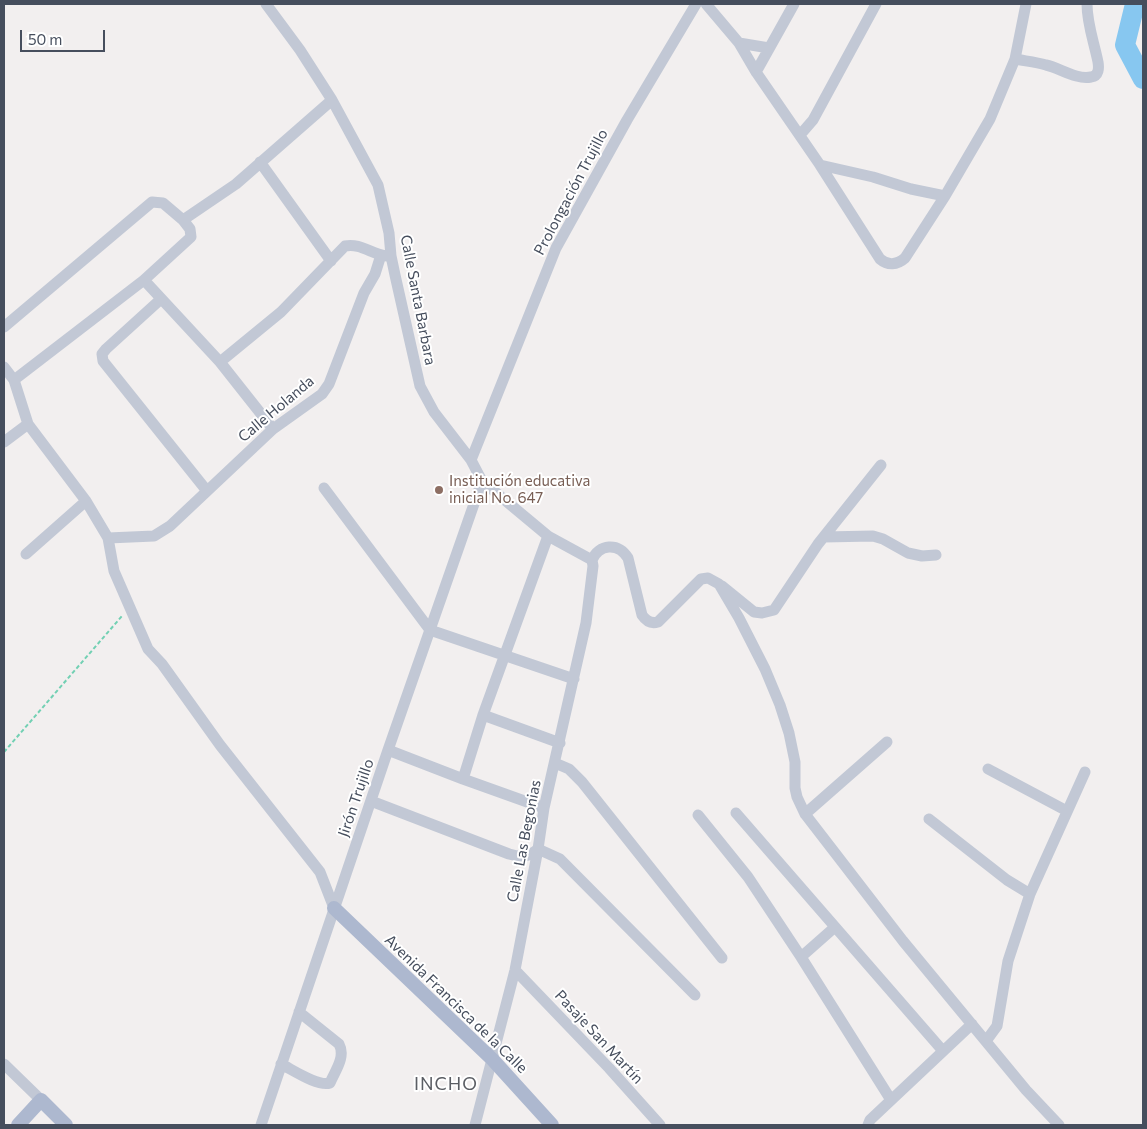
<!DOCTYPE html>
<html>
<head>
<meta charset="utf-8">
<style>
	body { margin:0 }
	#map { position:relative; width:1147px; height:1129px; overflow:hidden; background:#f2efef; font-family:Commissioner,sans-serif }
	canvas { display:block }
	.frame { position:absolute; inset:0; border:5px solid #464e5d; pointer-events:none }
	.scale { position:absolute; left:20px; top:30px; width:85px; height:22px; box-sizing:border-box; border:2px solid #464e5d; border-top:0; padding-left:6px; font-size:15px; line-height:18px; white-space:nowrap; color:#464e5d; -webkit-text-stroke:4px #fff; paint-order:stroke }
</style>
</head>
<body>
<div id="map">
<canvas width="1147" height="1129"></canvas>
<div class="frame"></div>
<div class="scale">50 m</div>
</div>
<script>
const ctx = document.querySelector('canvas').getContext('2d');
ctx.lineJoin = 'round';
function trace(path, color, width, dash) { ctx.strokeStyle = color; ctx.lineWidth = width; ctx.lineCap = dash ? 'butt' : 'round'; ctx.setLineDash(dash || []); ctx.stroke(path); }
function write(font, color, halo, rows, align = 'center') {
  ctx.font = font + ' Commissioner,sans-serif'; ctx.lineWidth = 4; ctx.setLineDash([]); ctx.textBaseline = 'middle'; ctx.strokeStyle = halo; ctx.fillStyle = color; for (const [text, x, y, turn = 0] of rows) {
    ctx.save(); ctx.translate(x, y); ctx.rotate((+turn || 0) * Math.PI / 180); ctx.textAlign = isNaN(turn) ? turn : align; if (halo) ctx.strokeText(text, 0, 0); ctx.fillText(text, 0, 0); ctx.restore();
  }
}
const river = new Path2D(`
	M1137 4 1134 8 1125 45 1143 79`);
const path = new Path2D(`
	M4 752 122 616`);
const minor = new Path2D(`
	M266 4 300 50 332 100 378 185 389 233 391 256 395 275 420 386 434 412 471 460 482 481 548 536 592 560
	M706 4 739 43 756 72 820 165 880 259C888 266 897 265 905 258L945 196 990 119 1015 59 1026 4
	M739 43 769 48
	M1015 59C1025 61 1036 62 1046 65 1060 68 1076 80 1091 77 1099 76 1099 68 1098 62 1094 42 1087 24 1087 4
	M756 72 794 4
	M800 135 813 120 876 4
	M260 162 331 261
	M820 165 873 177 911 189 945 196
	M144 280 220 362 273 429
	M161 299 106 349 102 354 103 361 207 491
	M4 327 152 202 163 203 183 220
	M220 362 281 312 345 246C361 243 371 254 387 256
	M4 367 14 380
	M28 424 14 380 144 280 191 237 190 229 183 220 236 184 332 100
	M4 442 28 424 86 501 108 538 114 571 148 649 162 664 220 745 320 872 334 908
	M471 460 556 248 627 120 696 4
	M324 488 430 630 574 679
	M824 537 873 536 883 539 908 553 922 556 936 555
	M108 538 154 536 170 526 273 429 322 394 329 384 364 293 375 274 381 255
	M26 554 86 501
	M592 560C599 544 618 542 628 558L642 615C646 621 651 624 658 622L701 579 708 578 719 584 739 618 765 669 780 705 789 733 795 762V788L797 797 805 814 903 941 1026 1090 1059 1125
	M722 586 754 612 762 613 774 610 818 544 881 465
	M483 715 560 743
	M388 750 463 779 544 808
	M555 763 569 769 582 782 722 958
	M988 769 1067 811
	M463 779 483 715 548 536
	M371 801 509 854C522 858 528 857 538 849L560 859 695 995
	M736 813 943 1051
	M805 814 887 742
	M698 815 748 877 801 957 891 1100
	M929 819 1007 880 1030 894
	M801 957 835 927
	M515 970 609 1068 660 1125
	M986 1041 997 1026 1008 961 1030 894 1085 772
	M4 1064 41 1100
	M281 1064C293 1070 318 1087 330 1083 335 1071 346 1057 339 1044L299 1012
	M261 1125 388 750 482 481
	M475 1125 515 970 538 849 544 808 586 623 593 566 592 560
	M868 1125 870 1120 972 1024`);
const major = new Path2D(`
	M334 908 493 1060 552 1125
	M18 1125 41 1100 66 1125`);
const markers = [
	[439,490,5,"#8d6e63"]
];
const streetNames = [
	["Prolongación Trujillo",571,192,-62],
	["Calle Santa Barbara",418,300,79],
	["Calle Holanda",276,409,-40],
	["Jirón Trujillo",356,798,-71],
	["Calle Las Begonias",524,841,-79],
	["Avenida Francisca de la Calle",456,1004,44],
	["Pasaje San Martín",599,1037,47]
];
const educationNames = [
	["Institución educativa",449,481],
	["inicial No. 647",449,498]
];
const quarterNames = [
	["INCHO",446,1084]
];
trace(river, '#87c7f0', 20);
trace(path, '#72d0b3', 2, [4, 2.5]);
trace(minor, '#c2c8d5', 11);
trace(major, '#adb8cf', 14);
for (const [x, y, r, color] of markers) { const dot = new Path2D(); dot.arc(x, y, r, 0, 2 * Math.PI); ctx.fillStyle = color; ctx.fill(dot); trace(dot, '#fff', 2); }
write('15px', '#464e5d', '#fff', streetNames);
write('15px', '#785e54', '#fff', educationNames, 'left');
ctx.letterSpacing = '1px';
write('18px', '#5b5e64', '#fff', quarterNames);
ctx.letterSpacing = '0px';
</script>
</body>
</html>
